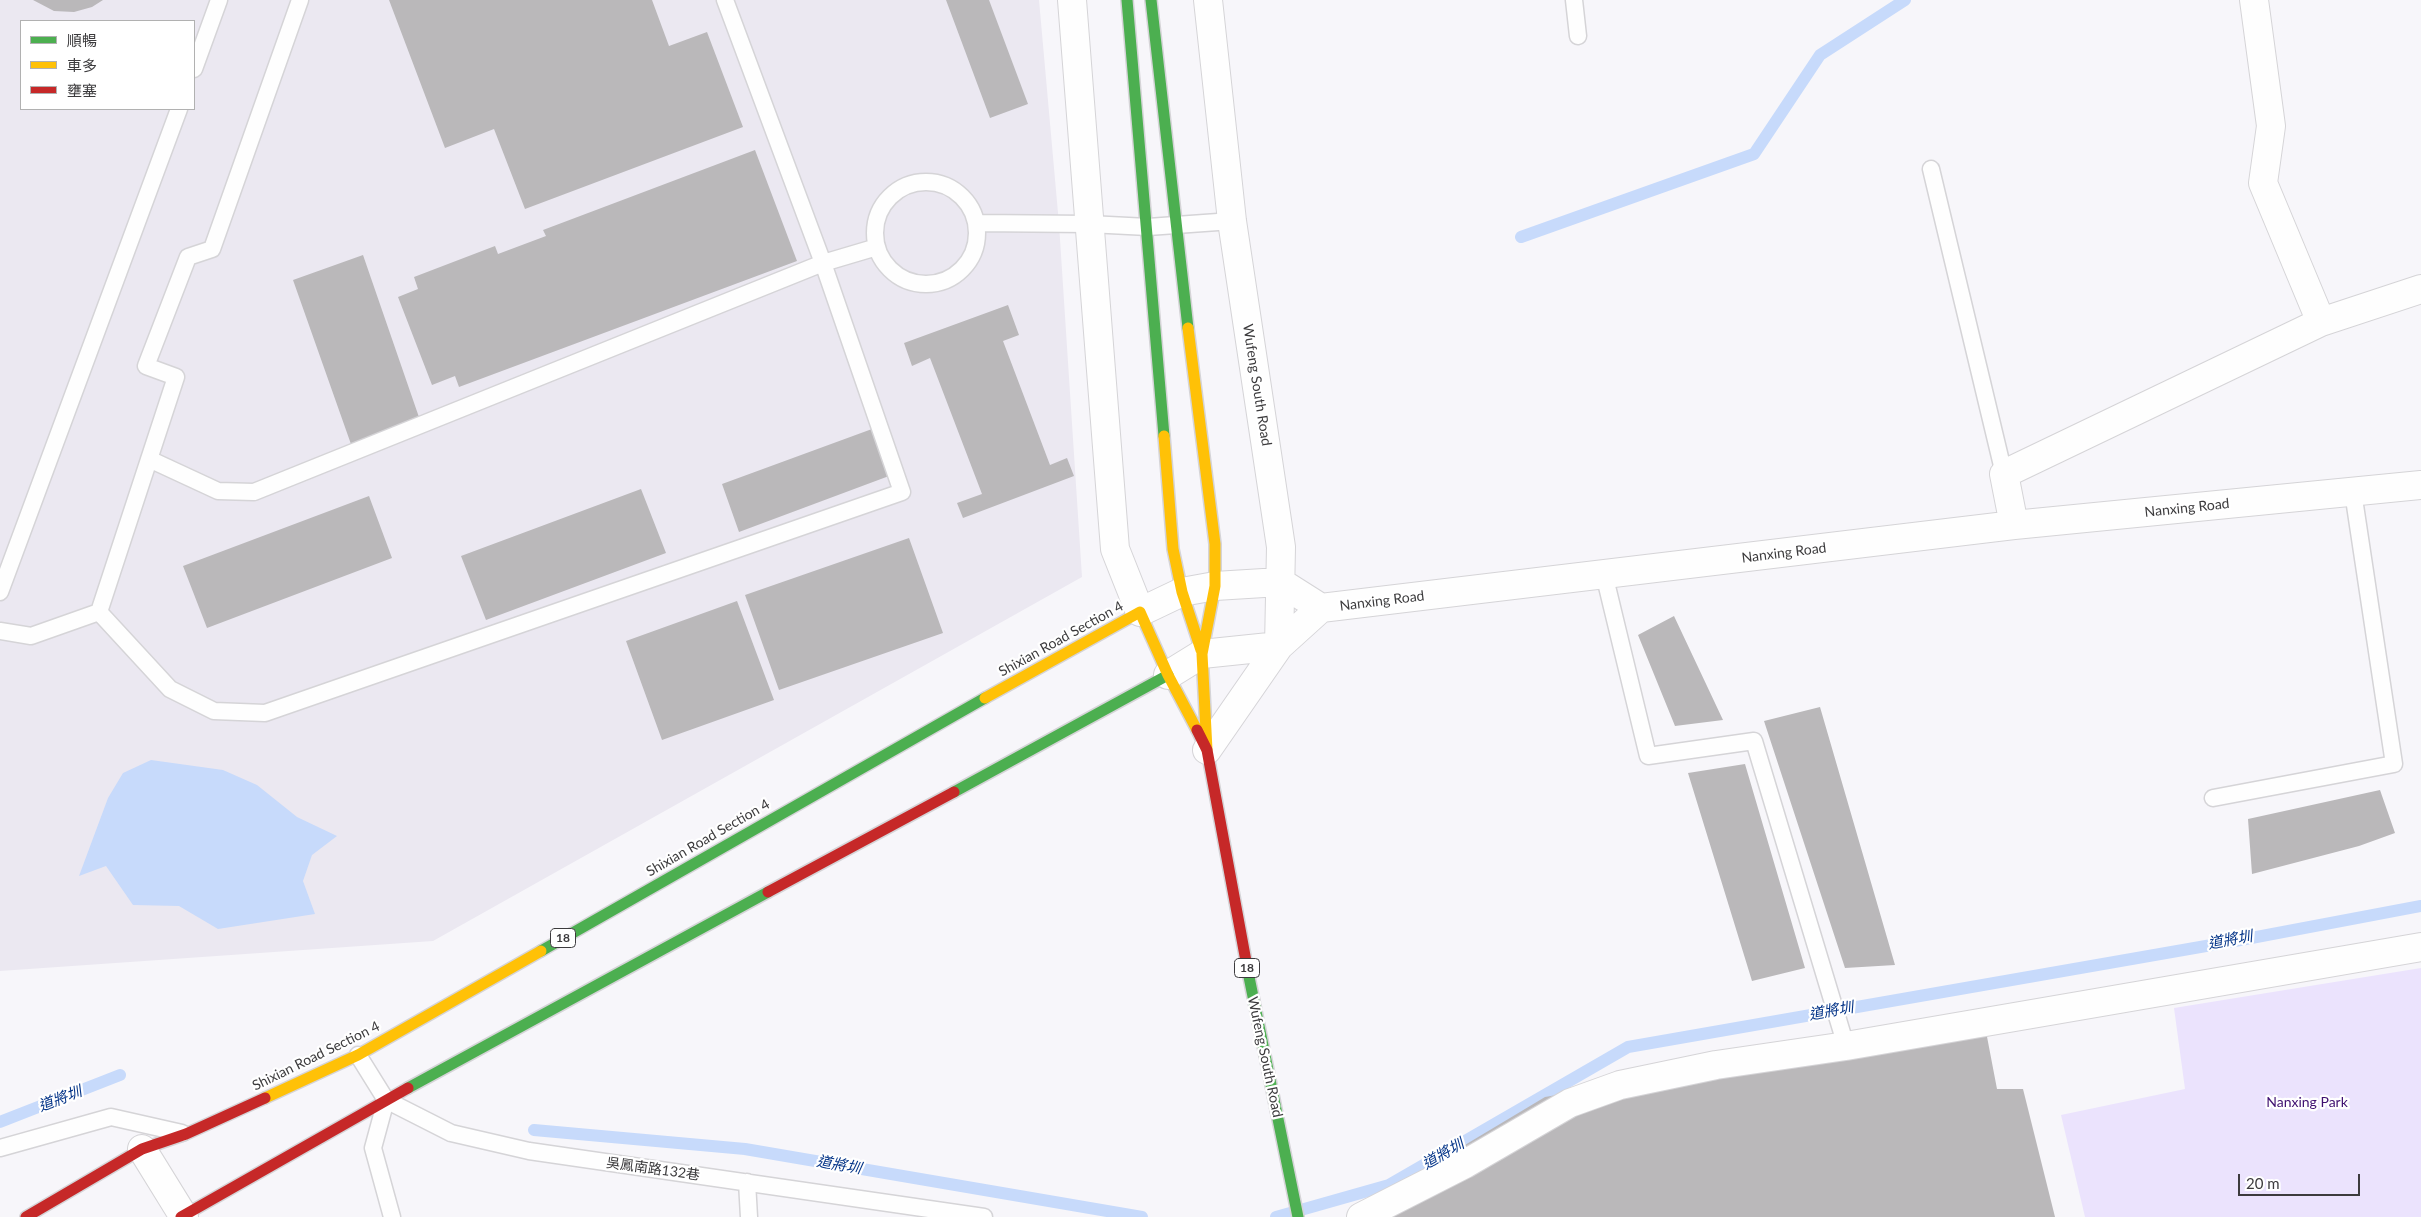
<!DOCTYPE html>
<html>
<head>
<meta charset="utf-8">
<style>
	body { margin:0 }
	#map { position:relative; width:2421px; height:1217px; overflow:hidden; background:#f7f6fa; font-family:Lato,"Noto Sans TC",sans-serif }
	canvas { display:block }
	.legend { position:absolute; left:20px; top:20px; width:175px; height:90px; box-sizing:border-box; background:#fff; border:1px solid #b1b1b1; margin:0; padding:6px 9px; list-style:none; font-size:15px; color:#3c3b3d }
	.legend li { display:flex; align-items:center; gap:10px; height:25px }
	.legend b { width:25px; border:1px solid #b1b1b1 }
	.scale { position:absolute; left:2238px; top:1174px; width:122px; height:22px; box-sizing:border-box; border:2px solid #3c3b3d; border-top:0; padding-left:6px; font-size:15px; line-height:18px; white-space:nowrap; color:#3c3b3d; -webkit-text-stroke:4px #fff; paint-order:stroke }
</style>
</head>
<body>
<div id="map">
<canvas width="2421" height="1217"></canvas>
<ul class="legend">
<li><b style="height:6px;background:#4caf50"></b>順暢</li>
<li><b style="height:6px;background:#ffc107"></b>車多</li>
<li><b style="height:6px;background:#c62828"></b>壅塞</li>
</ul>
<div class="scale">20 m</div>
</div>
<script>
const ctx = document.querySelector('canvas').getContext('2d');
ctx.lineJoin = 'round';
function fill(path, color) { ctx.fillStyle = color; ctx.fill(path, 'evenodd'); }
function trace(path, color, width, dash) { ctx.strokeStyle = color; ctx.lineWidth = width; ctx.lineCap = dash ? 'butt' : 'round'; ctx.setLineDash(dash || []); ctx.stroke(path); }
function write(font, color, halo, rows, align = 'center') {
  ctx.font = font + ' Lato,"Noto Sans TC",sans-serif'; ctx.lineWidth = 4.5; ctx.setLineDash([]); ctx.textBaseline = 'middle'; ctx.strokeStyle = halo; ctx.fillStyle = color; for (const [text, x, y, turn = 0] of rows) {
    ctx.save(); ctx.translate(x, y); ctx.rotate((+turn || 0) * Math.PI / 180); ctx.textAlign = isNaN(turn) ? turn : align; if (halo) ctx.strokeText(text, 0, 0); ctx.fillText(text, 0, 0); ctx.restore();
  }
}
const built = new Path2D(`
	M0 0H1039L1059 224 1082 577 433 941 0 971ZM21 21H194V109H21Z`);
const green = new Path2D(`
	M2421 968V1217H2085L2061 1115 2185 1089 2174 1008Z`);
const water = new Path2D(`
	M151 760 223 770 257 785 297 817 337 836 312 855 303 881 315 914 218 929 179 906 133 905 106 866 79 876 108 798 123 773Z`);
const stream = new Path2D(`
	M1521 237 1754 154 1820 55 1905 0
	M0 1122 120 1075
	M534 1130 745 1149 1142 1217
	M1276 1217 1389 1185 1628 1047 2246 939 2421 906`);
const building = new Path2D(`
	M33 0H103L92 7 74 12 54 11Z
	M389 0H652L669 46 707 32 743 127 525 209 494 129 445 148Z
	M946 0H989L1028 104 990 118Z
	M755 150 797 261 459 387 455 376 432 385 398 297 418 289 414 277 495 246 498 254 546 236 543 230Z
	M363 255 421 423 352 447 293 280Z
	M1008 305 1019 335 1003 341 1050 465 1067 458 1074 476 963 518 957 503 982 494 930 358 912 366 904 343Z
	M872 429 889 476 739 532 722 484Z
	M641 489 666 553 486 620 461 556Z
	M369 496 392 558 207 628 183 566Z
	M909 538 943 633 779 690 745 595Z
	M737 601 774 700 662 740 626 641Z
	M1674 616 1723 720 1675 726 1638 635Z
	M1820 707 1895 965 1845 968 1764 721Z
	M1745 764 1805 968 1752 981 1688 773Z
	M2380 790 2395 833 2359 846 2252 874 2248 819Z
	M1984 1021 1997 1089H2023L2055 1217H1355L1353 1212 1545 1097Z`);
const lane = new Path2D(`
	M1574 0 1578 36
	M194 69 219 0
	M1931 169 2004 474
	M875 233a51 51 0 1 1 102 0a51 51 0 1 1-102 0Z
	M976 223 1089 224 1148 227 1232 221
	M149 459 218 491 254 492 823 263 725 0
	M1604 574 1648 756 1754 741 1846 1046
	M0 592 179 109
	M99 612 176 377 146 366 188 257 212 249 300 0
	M0 631 31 636 99 612 170 689 214 711 265 713 902 492 823 263 877 247
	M2213 798 2394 764 2353 492
	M358 1055 386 1100 451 1133 529 1151 984 1217
	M386 1100 373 1148 392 1217
	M0 1148 111 1117 182 1133
	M747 1182 749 1217`);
const street = new Path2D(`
	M1072 0 1115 549 1140 612 1182 592 1215 586 1280 582 1321 608
	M2254 0 2271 126 2263 183 2321 322
	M2014 525 2004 474 2321 322 2421 289
	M1168 675 1202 654 1279 646 1321 608 2014 525 2421 485
	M1207 750 1279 646 1281 547 1232 221 1208 0
	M142 1149 184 1217
	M1361 1217 1465 1164 1570 1103 1620 1085 1716 1065 1846 1046 2421 947`);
const fast = new Path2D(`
	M1127 0 1164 436
	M1151 0 1188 328
	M954 792 1168 675
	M541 951 985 698
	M1248 972 1298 1217
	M408 1088 768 892`);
const slow = new Path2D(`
	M1188 328 1215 544V586L1202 654 1207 750
	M1164 436 1173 549 1182 592 1201 650
	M985 698 1140 612 1168 675 1197 730
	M265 1098 358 1055 541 951`);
const jam = new Path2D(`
	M1197 730 1207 750 1248 972
	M768 892 954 792
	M26 1217 142 1149 186 1134 265 1098
	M181 1217 408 1088`);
const shields = [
	[563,938,25],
	[1247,968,25]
];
const shieldNames = [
	["18",563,938],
	["18",1247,968]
];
const streetNames = [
	["Wufeng South Road",1257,385,81],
	["Nanxing Road",2187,508,-6],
	["Nanxing Road",1784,553,-7],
	["Nanxing Road",1382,601,-7],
	["Shixian Road Section 4",1061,639,-29],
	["Shixian Road Section 4",708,838,-30],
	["Shixian Road Section 4",316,1056,-26],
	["Wufeng South Road",1265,1057,78],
	["吳鳳南路132巷",653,1169,8]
];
const parkNames = [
	["Nanxing Park",2307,1102]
];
const waterNames = [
	["道將圳",2230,940,-10],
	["道將圳",1831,1011,-10],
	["道將圳",60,1099,-21],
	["道將圳",1443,1154,-30],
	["道將圳",839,1165,10]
];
fill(built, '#ebe8f1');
fill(green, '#ebe3fd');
fill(water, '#c7dafb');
trace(stream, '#c7dafb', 12);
fill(building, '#bab8ba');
trace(lane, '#d5d4d7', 19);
trace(street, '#d5d4d7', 30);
trace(fast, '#d5d4d7', 14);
trace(slow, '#d5d4d7', 14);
trace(jam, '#d5d4d7', 14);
trace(lane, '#fefefe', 16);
trace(street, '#fefefe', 28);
trace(fast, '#4caf50', 11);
trace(slow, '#ffc107', 11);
trace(jam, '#c62828', 11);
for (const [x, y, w] of shields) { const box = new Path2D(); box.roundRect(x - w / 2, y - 9.5, w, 19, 4); ctx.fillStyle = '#fff'; ctx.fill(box); trace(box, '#3c3b3d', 1); }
write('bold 12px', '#3c3b3d', null, shieldNames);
write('14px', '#3c3b3d', '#fff', streetNames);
write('14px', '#3f1070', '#fff', parkNames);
write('italic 15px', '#043488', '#fff', waterNames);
</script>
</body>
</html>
